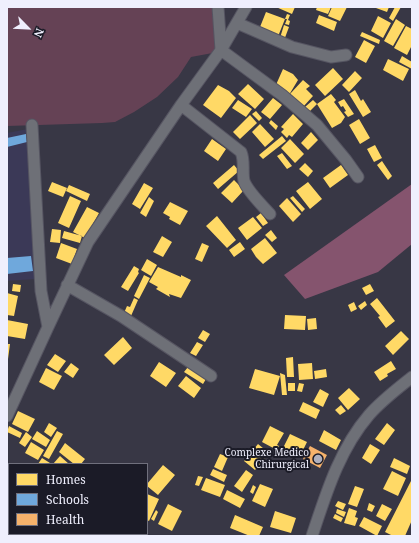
<!DOCTYPE html>
<html>
<head>
<meta charset="utf-8">
<style>
	body { margin:0 }
	#map { position:relative; width:419px; height:543px; overflow:hidden; background:#383745; font-family:"Noto Serif",serif }
	canvas { display:block }
	.frame { position:absolute; inset:0; border:8px solid #efeffd; pointer-events:none }
	.legend { position:absolute; left:8px; top:463px; width:140px; height:72px; box-sizing:border-box; background:#1b1b27; border:1px solid #70707d; margin:0; padding:5px 7px; list-style:none; font-size:12px; color:#efeffd }
	.legend li { display:flex; align-items:center; gap:8px; height:20px }
	.legend b { width:20px; border:1px solid #70707d }
	.north { position:absolute; left:8px; top:8px; width:40px; height:40px; -webkit-text-stroke:3px #1b1b27; paint-order:stroke; rotate:114deg; font-size:11px; font-weight:700; line-height:16px; text-align:center; color:#efeffd }
	.north::after { content:''; display:block; margin:auto; width:14px; height:18px; background:#efeffd; clip-path:polygon(50% 0,100% 100%,50% 72%,0 100%) }
</style>
</head>
<body>
<div id="map">
<canvas width="419" height="543"></canvas>
<div class="frame"></div>
<ul class="legend">
<li><b style="height:11px;background:#ffd966"></b>Homes</li>
<li><b style="height:11px;background:#6fa8dc"></b>Schools</li>
<li><b style="height:11px;background:#f6b26b"></b>Health</li>
</ul>
<div class="north">N</div>
</div>
<script>
const ctx = document.querySelector('canvas').getContext('2d');
ctx.lineJoin = 'round';
function fill(path, color) { ctx.fillStyle = color; ctx.fill(path, 'evenodd'); }
function trace(path, color, width, dash) { ctx.strokeStyle = color; ctx.lineWidth = width; ctx.lineCap = dash ? 'butt' : 'round'; ctx.setLineDash(dash || []); ctx.stroke(path); }
function write(font, color, halo, rows, align = 'center') {
  ctx.font = font + ' "Noto Serif",serif'; ctx.lineWidth = 4; ctx.setLineDash([]); ctx.textBaseline = 'middle'; ctx.strokeStyle = halo; ctx.fillStyle = color; for (const [text, x, y, turn = 0] of rows) {
    ctx.save(); ctx.translate(x, y); ctx.rotate((+turn || 0) * Math.PI / 180); ctx.textAlign = isNaN(turn) ? turn : align; if (halo) ctx.strokeText(text, 0, 0); ctx.fillText(text, 0, 0); ctx.restore();
  }
}
const built = new Path2D(`
	M28 129 35 279 7 281V133Z`);
const green = new Path2D(`
	M7 7H217L218 52 191 57 178 77 157 97 134 112 115 122 102 123 7 126Z`);
const forest = new Path2D(`
	M412 184V244L378 272 305 299 284 275Z`);
const homes = new Path2D(`
	M276 7H295L292 14Z
	M317 7H331L328 14 316 10Z
	M332 7H347L340 21 328 16Z
	M377 7H389L387 12 376 8Z
	M395 7H401L393 21 389 18Z
	M266 12 285 19 277 39 258 32Z
	M287 14 290 15 288 20 290 21 289 25 285 24 287 19H285Z
	M319 15 337 22 334 31 316 23Z
	M378 16 391 23 383 38 371 31Z
	M396 19 405 25 393 46 384 41Z
	M284 25 289 27 283 43 279 41Z
	M406 26 412 29V45L407 55 394 48Z
	M362 32 380 40 379 44 360 36Z
	M364 40 375 46 366 63 355 57Z
	M402 56 412 62V69L399 62Z
	M388 59 409 69 403 81 383 70Z
	M333 68 343 79 325 96 315 85Z
	M283 69 293 74 298 80 289 95 275 87Z
	M355 71 362 78 349 92 342 85Z
	M303 80 310 86 306 89 313 96 303 107 290 94Z
	M248 84 264 99 255 109 238 94Z
	M218 85 229 91 236 98 221 118 203 105Z
	M355 90 361 101 363 99 371 112 363 117 349 94Z
	M331 94 336 100 334 102 345 117 341 123 332 128 317 104Z
	M273 98 282 105 270 119 261 112Z
	M344 99 354 114 348 117 344 112 346 111 343 106 341 107 338 102Z
	M238 100 252 109 246 117 232 108Z
	M313 100 317 104 309 112 305 107Z
	M256 111 262 118 259 121 252 114Z
	M293 114 303 124 292 137 289 135 287 138 281 132 284 129 281 127Z
	M250 115 257 123 240 139 233 132Z
	M359 119 370 138 360 144 349 125Z
	M271 120 278 126 276 130 269 123Z
	M260 124 274 139 265 147 252 132Z
	M311 132 318 140 308 150 301 143Z
	M282 136 286 141 263 159 259 155Z
	M212 139 226 149 218 161 204 151Z
	M290 139 304 154 295 163 281 148Z
	M375 145 382 158 374 162 367 149Z
	M282 153 292 166 287 169 277 156Z
	M382 161 392 176 388 180 377 165Z
	M305 163 313 171 308 177 299 169Z
	M234 165 239 171 218 189 213 183Z
	M341 165 348 175 330 188 323 178Z
	M234 180 244 190 232 203 221 193Z
	M52 182 67 188 63 197 48 191Z
	M308 182 322 199 310 209 296 191Z
	M144 183 153 188 140 209 132 204Z
	M69 185 90 194 87 201 66 191Z
	M70 196 81 201 69 228 58 223Z
	M293 196 305 209 302 212 290 198Z
	M149 197 154 201 146 217 140 213Z
	M287 198 301 214 293 222 279 206Z
	M170 202 188 211 180 225 169 219 170 217 163 213Z
	M87 207 99 213 85 238 73 232Z
	M261 213 268 223 263 226 256 217Z
	M217 216 236 240 227 248 206 226Z
	M253 217 262 228 247 240 238 228Z
	M52 229 61 230 60 243 50 242Z
	M271 230 277 238 272 242 265 235Z
	M64 231 82 236 80 243 62 238Z
	M162 236 172 242 163 257 153 252Z
	M265 238 277 253 263 264 256 257 251 249Z
	M240 242 245 249 234 257 229 250Z
	M61 243 77 249 72 264 56 258Z
	M202 243 209 246 202 262 195 259Z
	M147 259 157 265 151 276 141 270Z
	M134 266 139 269 138 272 139 273 128 291 121 287Z
	M158 267 181 277V275L191 280 181 298 169 294 170 297 156 289 158 287 149 282Z
	M144 275 150 278 139 299 134 296Z
	M13 284 21 285 20 292 12 291Z
	M370 284 374 291 366 295 362 288Z
	M7 293 18 296 14 316 7 315Z
	M134 298 138 300 131 316 124 313 127 306 130 307Z
	M377 298 395 321 386 328 378 317 380 316 370 304Z
	M365 301 367 305 361 310 358 306Z
	M354 302 357 309 351 312 348 305Z
	M285 315 306 316 305 330 284 329Z
	M316 318 317 329 308 330 307 319Z
	M7 320 28 324 25 339 7 336Z
	M203 330 210 334 205 342 198 338Z
	M401 331 409 339 393 355 385 346Z
	M123 337 132 348 114 365 104 355Z
	M197 342 203 345 196 356 190 353Z
	M7 344H10L8 359H7Z
	M55 354 66 361 58 372 47 365Z
	M293 357 294 377H287L286 358Z
	M391 361 396 369 387 374 388 376 380 381 374 372Z
	M159 362 176 373 166 387 150 376Z
	M71 363 79 369 73 378 64 372Z
	M312 363 313 379 299 380 298 364Z
	M188 367 206 379 203 384 184 372Z
	M46 368 62 376 54 390 39 382Z
	M255 369 280 376 274 395 249 388Z
	M326 369 327 377 315 379 314 371Z
	M280 373 285 375 287 395H282Z
	M186 376 201 388 194 398 178 386Z
	M288 383H295V391H288Z
	M299 383 304 384 302 392 297 391Z
	M349 388 360 399 348 410 338 398Z
	M320 389 329 394 323 407 313 402Z
	M303 402 320 410 316 419 299 411Z
	M341 405 346 411 340 415 335 410Z
	M18 411 35 419 28 432 12 424Z
	M49 423 57 428 51 437 44 432Z
	M387 423 395 430 384 445 375 439Z
	M9 426 22 433 20 438 7 432Z
	M270 426 284 433 277 445 279 446 277 450 262 442Z
	M324 430 341 440 336 450 319 441Z
	M37 431 50 440 46 447 32 439Z
	M57 431 63 434 49 459 43 456Z
	M26 432 32 437 25 447 19 443Z
	M290 434 307 442 300 456 283 448Z
	M31 442 44 450 38 460 25 453Z
	M65 443 85 459 81 464H74L59 452Z
	M258 444 269 453 255 470 244 461Z
	M370 444 380 450 371 464 362 458Z
	M220 454 228 457 222 471 214 467Z
	M60 456 69 464H53Z
	M42 458 50 463 49 464H38Z
	M394 458 410 466 407 474 390 467Z
	M163 465 175 475 158 495 147 486V484Z
	M213 469 227 475 224 482 210 475Z
	M246 470 253 475 242 492 234 486Z
	M392 471 406 478 398 496 383 489Z
	M198 476 203 477 199 486 195 485Z
	M206 478 225 485 220 497 201 490Z
	M412 479V520L405 536H393L385 532Z
	M260 484 273 489 265 507 252 501Z
	M253 485 256 487 253 494 250 492Z
	M355 486 364 489 357 507 348 504Z
	M227 490 245 499 240 508 223 499Z
	M147 494 159 499 149 521 147 520Z
	M338 501 346 504 343 510 335 506Z
	M369 503 375 506 372 512 367 510Z
	M168 504 182 511 172 531 158 524Z
	M382 504 392 509 385 521 376 516Z
	M349 508 357 511 355 517 358 518 355 526 344 523Z
	M337 509 346 512 344 517 336 513Z
	M156 510 158 512 154 521 151 519Z
	M275 511 296 518 291 533 270 527Z
	M335 514 343 518 341 522 333 518Z
	M235 515 263 527 259 536H250L230 528Z
	M364 517 382 526 377 536 359 526Z`);
const schools = new Path2D(`
	M26 134 27 142 7 147V138Z
	M31 256 33 271 7 274V258Z`);
const health = new Path2D(`
	M310 446 327 455 320 468 303 459Z`);
const minor = new Path2D(`
	M218 7 221 50 282 95 317 125 346 160 358 177
	M237 23 292 47 331 57 346 55
	M181 105 241 152C245 161 242 172 244 181 248 192 262 205 270 214
	M32 125 41 291 48 327
	M67 285 121 316 211 376
	M7 416 48 327 88 242 181 105 221 50 246 7
	M312 536C326 494 339 450 369 415 381 401 397 389 412 377`);
const major = new Path2D(`
	M7 473 9 474
	M118 534 122 536`);
const markers = [
	[318,459,5,"#afafbd"]
];
const poiNames = [
	["Complexe Medico",309,453],
	["Chirurgical",309,465]
];
fill(built, '#3b3957');
fill(green, '#654255');
fill(forest, '#85546e');
fill(homes, '#ffd966');
fill(schools, '#6fa8dc');
fill(health, '#f6b26b');
trace(minor, '#565562', 13);
trace(major, '#565562', 16);
trace(minor, '#6e7077', 11);
trace(major, '#6f717b', 14);
for (const [x, y, r, color] of markers) { const dot = new Path2D(); dot.arc(x, y, r, 0, 2 * Math.PI); ctx.fillStyle = color; ctx.fill(dot); trace(dot, '#1b1b27', 1.5); }
write('10px', '#efeffd', '#1b1b27', poiNames, 'right');
</script>
</body>
</html>
